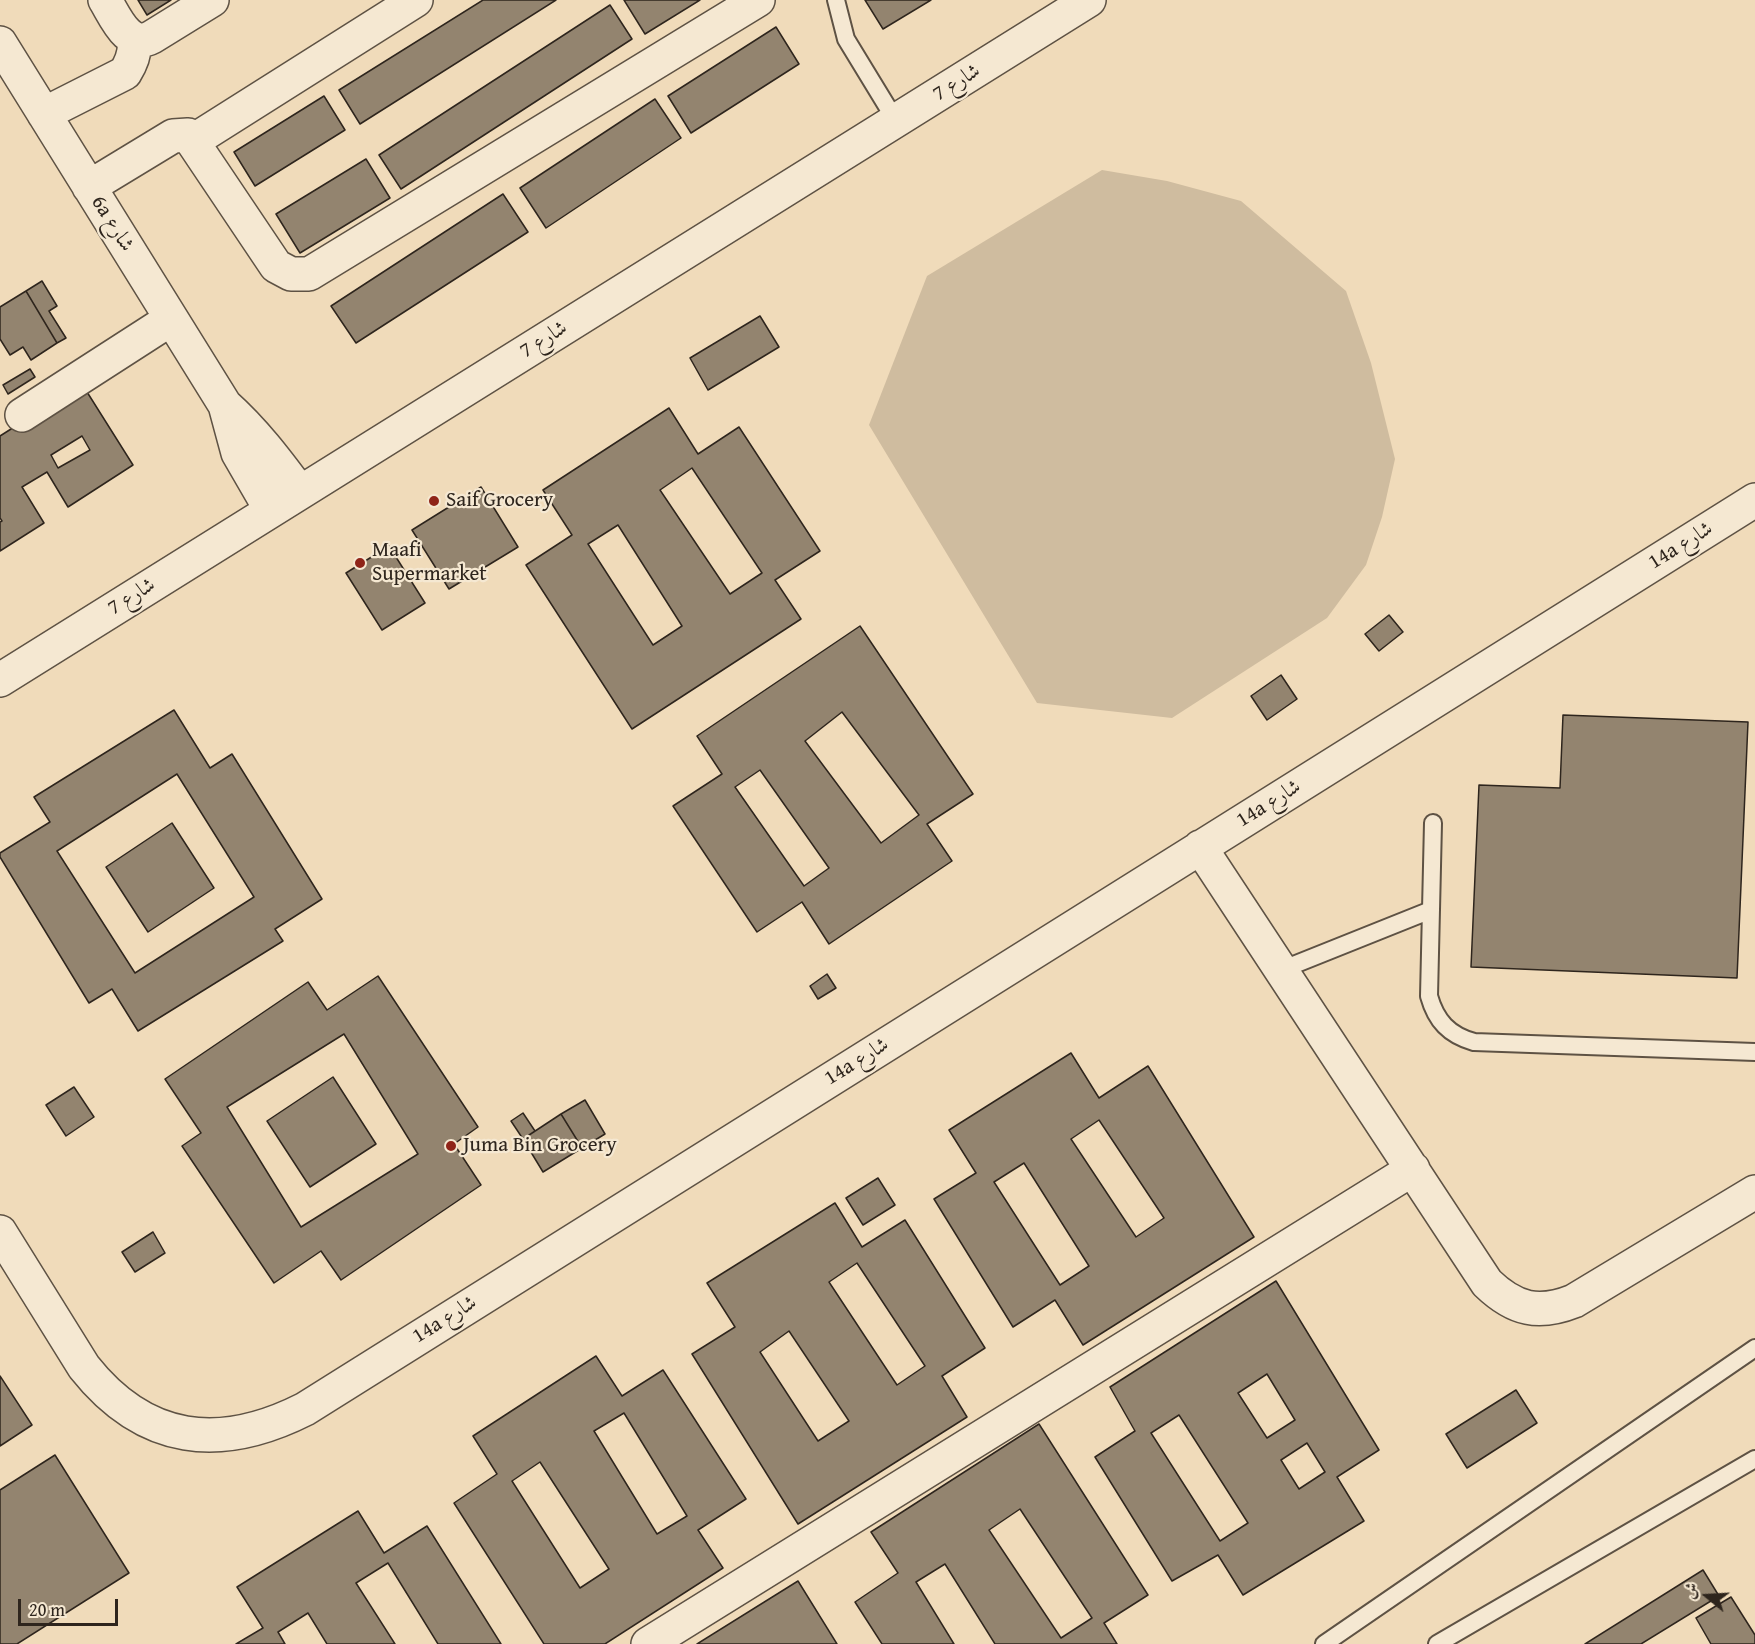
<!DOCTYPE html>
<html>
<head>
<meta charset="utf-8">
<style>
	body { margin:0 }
	#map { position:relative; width:1755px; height:1644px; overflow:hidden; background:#f0dbba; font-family:"Gentium Book Plus",Amiri,serif }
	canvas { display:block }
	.north { position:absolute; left:1677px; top:1566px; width:60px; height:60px; -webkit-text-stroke:4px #f5e8d2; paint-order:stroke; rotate:288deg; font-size:16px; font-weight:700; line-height:24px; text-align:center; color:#2e251d }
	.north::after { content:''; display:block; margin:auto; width:21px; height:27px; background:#2e251d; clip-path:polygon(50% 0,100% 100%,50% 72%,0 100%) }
	.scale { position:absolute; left:18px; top:1599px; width:100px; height:27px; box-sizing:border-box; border:3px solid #2e251d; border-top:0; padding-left:8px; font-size:18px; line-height:21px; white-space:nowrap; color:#2e251d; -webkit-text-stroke:4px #f5e8d2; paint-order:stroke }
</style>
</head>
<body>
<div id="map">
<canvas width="1755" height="1644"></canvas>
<div class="north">ش</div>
<div class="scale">20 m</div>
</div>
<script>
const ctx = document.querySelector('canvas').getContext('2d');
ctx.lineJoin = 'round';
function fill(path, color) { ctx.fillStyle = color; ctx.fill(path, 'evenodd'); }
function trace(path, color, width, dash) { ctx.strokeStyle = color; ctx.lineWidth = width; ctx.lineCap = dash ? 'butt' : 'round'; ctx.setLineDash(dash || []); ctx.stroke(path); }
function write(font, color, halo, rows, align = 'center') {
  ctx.font = font + ' "Gentium Book Plus",Amiri,serif'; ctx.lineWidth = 4.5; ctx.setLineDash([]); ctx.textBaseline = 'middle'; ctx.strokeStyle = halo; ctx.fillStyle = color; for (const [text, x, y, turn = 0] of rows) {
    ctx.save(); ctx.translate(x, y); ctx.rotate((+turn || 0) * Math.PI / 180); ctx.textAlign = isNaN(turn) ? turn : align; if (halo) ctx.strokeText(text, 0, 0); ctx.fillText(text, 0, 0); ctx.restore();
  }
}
const green = new Path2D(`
	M1102 170 1167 181 1241 201 1346 291 1371 363 1395 459 1382 517 1366 565 1327 618 1172 718 1037 703 869 425 927 276Z`);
const building = new Path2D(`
	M138 0H171L147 15Z
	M483 0H556L360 124 339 90Z
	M624 0H700L645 34Z
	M865 0H931L883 29Z
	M610 5 632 39 401 189 379 155Z
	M776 27 799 64 691 133 668 96Z
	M324 96 345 130 255 186 234 152Z
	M655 99 681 138 546 228 520 188Z
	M366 159 390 198 300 253 276 214Z
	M503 194 528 232 356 343 331 306Z
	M42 281 57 306 49 311 66 338 57 343 26 291Z
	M26 291 57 343 31 360 23 347 10 355 0 339V307Z
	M760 316 779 347 708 390 690 358Z
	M30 369 35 377 8 394 3 385Z
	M82 384 133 465 68 507 47 472 22 487 44 523 0 551V522L2 521 0 518V436ZM82 436 90 450 58 468 51 455Z
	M669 408 698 454 739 427 820 551 775 580 801 619 632 729 526 565 572 535 543 490ZM692 468 762 573 730 594 660 490ZM618 525 682 626 653 645 588 544Z
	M481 487 518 547 449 589 412 530Z
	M389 546 425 603 382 630 346 573Z
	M1389 615 1403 632 1379 651 1365 634Z
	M860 626 973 794 927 824 952 861 829 944 802 902 757 932 673 806 722 774 697 736ZM842 712 919 815 881 843 805 741ZM760 770 829 868 804 886 735 787Z
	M1281 675 1297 699 1267 720 1251 696Z
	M174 710 210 768 232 754 322 899 275 929 283 941 138 1031 112 989 89 1003 0 857V853L50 822 34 797ZM177 774 254 897 135 973 57 851Z
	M1563 715 1748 722 1737 978 1471 967 1479 785 1560 788Z
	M172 823 214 888 148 932 106 867Z
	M827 974 836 988 818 999 810 986Z
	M378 976 478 1127 454 1144 481 1185 341 1280 321 1251 274 1283 182 1146 201 1133 165 1079 308 982 327 1010ZM344 1034 418 1154 301 1227 227 1107Z
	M1071 1053 1099 1098 1148 1066 1254 1237 1083 1345 1055 1300 1013 1327 934 1199 976 1173 949 1130ZM1099 1120 1164 1218 1136 1237 1071 1139ZM1024 1163 1089 1266 1060 1285 994 1182Z
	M333 1077 376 1144 310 1187 267 1121Z
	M74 1087 94 1117 66 1136 46 1105Z
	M585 1100 605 1134 582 1148 561 1114Z
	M523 1113 535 1131 523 1139 511 1121Z
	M561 1114 582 1148 543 1172 523 1139Z
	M878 1178 895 1205 863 1225 846 1198Z
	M835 1203 862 1247 905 1220 985 1348 942 1376 967 1417 798 1524 692 1354 735 1327 707 1283ZM857 1263 925 1366 897 1385 829 1282ZM789 1331 849 1421 818 1441 760 1352Z
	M153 1232 165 1253 135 1272 122 1252Z
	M1276 1281 1379 1450 1337 1477 1364 1521 1243 1595 1218 1555 1172 1581 1095 1457 1135 1431 1110 1387ZM1267 1374 1295 1420 1267 1438 1238 1393ZM1179 1415 1248 1523 1220 1541 1151 1433ZM1307 1443 1325 1472 1299 1489 1281 1460Z
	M596 1356 622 1396 663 1370 746 1499 698 1530 723 1568 605 1644H544L454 1503 497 1474 473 1436ZM624 1413 687 1516 657 1534 594 1431ZM540 1462 609 1569 580 1588 512 1481Z
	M0 1376 32 1425 0 1446Z
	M1516 1390 1537 1423 1467 1468 1446 1434Z
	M1039 1424 1148 1595 1104 1623 1117 1644H995L945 1564 916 1582 954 1644H882L855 1602 898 1573 871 1532ZM1020 1509 1092 1618 1061 1638 989 1530Z
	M55 1455 129 1573 17 1644H0V1490Z
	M358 1511 384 1553 427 1526 501 1644H438L388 1563 356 1583 395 1644H327L308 1613 278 1632 285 1644H236L263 1628 237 1587Z
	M1703 1570 1719 1596 1641 1644H1585Z
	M798 1581 837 1644H697Z
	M1731 1597 1755 1635V1644H1711L1696 1618Z`);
const service = new Path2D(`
	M836 0 846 39 896 121
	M1433 823 1429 996C1436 1021 1449 1035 1474 1042L1755 1052
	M1281 970 1431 910
	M1324 1644 1755 1348
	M1437 1644 1755 1459`);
const minor = new Path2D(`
	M105 0C115 16 128 50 152 37L212 0
	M0 43 225 405C254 431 276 460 299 491
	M44 114 125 73C132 62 136 52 134 39
	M193 141 416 0
	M89 187 173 136 188 135 276 266 291 274H309L758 0
	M225 405 238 453 271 510
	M22 415 171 319
	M0 680C362 452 727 228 1089 0
	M1200 847 1487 1283C1515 1310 1539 1315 1574 1301L1755 1192
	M0 1232 84 1367C145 1444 220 1452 305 1409L1755 500
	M648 1644 1413 1169`);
const markers = [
	[434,501,6,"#8f2418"],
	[360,563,6,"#8f2418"],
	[451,1146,6,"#8f2418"]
];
const streetNames = [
	["شارع 7",957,83,-32],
	["6a شارع",112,224,58],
	["شارع 7",544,340,-32],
	["14a شارع",1681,546,-32],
	["شارع 7",132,597,-32],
	["14a شارع",1269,804,-32],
	["14a شارع",857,1062,-32],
	["14a شارع",445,1320,-32]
];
const poiNames = [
	["Saif Grocery",446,501],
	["Maafi",372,551],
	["Supermarket",372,575],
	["Juma Bin Grocery",463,1146]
];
fill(green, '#cfbc9f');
fill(building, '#93846f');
trace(building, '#2e251d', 1.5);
trace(service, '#5e5244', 20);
trace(minor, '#5e5244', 36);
trace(service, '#f5e8d2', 16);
trace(minor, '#f5e8d2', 33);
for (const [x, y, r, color] of markers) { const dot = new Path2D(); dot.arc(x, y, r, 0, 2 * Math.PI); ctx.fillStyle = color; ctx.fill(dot); trace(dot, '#f5e8d2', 2); }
write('21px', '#2e251d', '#f5e8d2', streetNames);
write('21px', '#2e251d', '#f5e8d2', poiNames, 'left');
</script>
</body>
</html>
